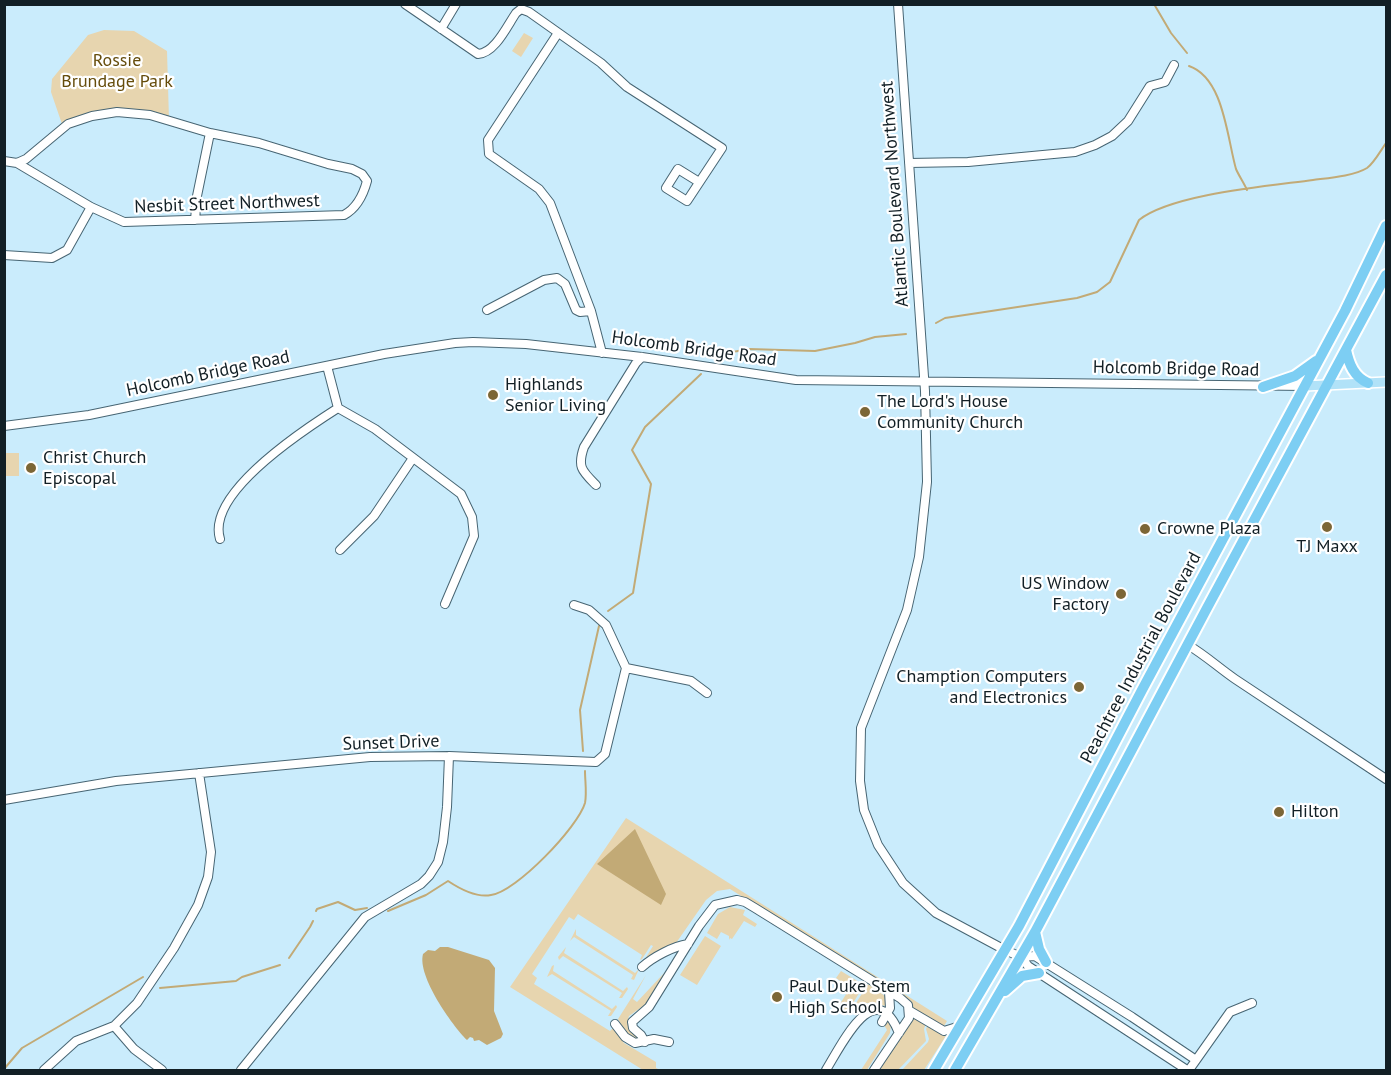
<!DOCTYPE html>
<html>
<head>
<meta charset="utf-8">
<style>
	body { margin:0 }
	#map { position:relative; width:1391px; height:1075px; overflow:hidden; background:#caecfc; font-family:"PT Sans",sans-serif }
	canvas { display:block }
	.frame { position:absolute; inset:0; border:6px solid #121f25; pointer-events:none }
</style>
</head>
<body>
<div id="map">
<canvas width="1391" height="1075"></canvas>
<div class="frame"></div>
</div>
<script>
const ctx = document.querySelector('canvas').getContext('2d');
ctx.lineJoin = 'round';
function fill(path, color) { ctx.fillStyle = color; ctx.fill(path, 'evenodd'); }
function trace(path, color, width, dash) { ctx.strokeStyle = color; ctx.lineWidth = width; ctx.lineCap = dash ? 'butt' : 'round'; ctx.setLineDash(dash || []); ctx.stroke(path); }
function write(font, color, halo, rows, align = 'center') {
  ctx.font = font + ' "PT Sans",sans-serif'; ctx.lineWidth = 4.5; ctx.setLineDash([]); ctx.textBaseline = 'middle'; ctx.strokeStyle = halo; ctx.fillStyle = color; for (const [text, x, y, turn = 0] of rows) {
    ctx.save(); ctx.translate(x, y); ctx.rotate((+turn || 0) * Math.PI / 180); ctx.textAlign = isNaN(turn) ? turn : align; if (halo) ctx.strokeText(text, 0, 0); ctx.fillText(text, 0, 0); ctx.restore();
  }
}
const green = new Path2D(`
	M104 30 134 31 167 51 169 120 117 112 63 127 51 92 52 79 88 35Z
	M524 33 533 38 521 57 512 51Z
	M5 453H19V476H5Z
	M626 818 947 1021 943 1028 930 1020 931 1017 929 1019 913 1009 912 1004 899 994 730 889 717 891 706 900 674 946 645 959 653 946 651 945 642 959 640 960 642 955 578 914 574 920 569 917 532 974 537 978 534 984 610 1031 613 1028 615 1029 624 1043 656 1062V1068L660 1070H643L510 987Z
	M730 907 745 910 743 915 757 924 755 927 744 921 732 939 730 938 729 940V936L721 932 717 939 707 933 718 914Z
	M576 929V935L635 973 639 969 634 980 631 979 633 975 574 937 570 941Z
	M705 936 721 946 697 985 680 975Z
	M566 947 564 953 623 991 627 987 628 989 622 998H619L622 993 563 956 559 960 558 957Z
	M554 965 553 971 612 1009 616 1005 617 1007 611 1016H608L611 1011 552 974 547 977 552 966Z
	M841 971 864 985 847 1013 838 1007 850 988 836 978Z
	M665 972 666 973 646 1004 629 1016C626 1026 629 1032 638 1037L637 1040 626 1034 618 1019 646 975 633 999 637 1002Z
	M868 984 885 996 886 1006 867 1003 851 1011Z
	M912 1016 926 1023 924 1029 926 1041 898 1070H878Z
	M888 1021 891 1023 890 1033 867 1070H861L887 1030 884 1025Z
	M928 1025 946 1036 924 1070H902L928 1042 929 1039 926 1029Z`);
const water = new Path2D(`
	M635 829 666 894 661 905 597 864Z
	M440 947H448L489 960 495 968 494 1011 503 1034 501 1038 487 1045 479 1040 474 1041 473 1038 470 1037 467 1040C452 1025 417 976 423 954L428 950 435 951Z`);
const stream = new Path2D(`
	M1154 4 1171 33 1187 53
	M1189 66C1224 78 1227 138 1236 169 1239 176 1244 183 1247 190
	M936 323 945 318 1077 298 1097 292 1110 282 1139 220C1172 194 1269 186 1313 180 1328 178 1354 176 1367 168 1374 163 1381 150 1386 143
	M716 355 749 349 815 351 855 343 875 337 906 334
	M608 611 633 593 651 484 632 450 645 427 701 374
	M583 751 580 710 599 626
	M316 911 317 909 338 902 355 910 367 908
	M388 911 426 895 448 881C460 889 476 898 491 895 516 892 578 827 585 803 587 793 585 781 585 771
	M289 958 310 927 313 921
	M160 988 236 981 242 977 280 965
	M4 1069 22 1048 143 977`);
const minor = new Path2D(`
	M405 4 478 54C495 53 507 26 516 13L521 9 529 12 601 63 627 87 722 148 687 201 666 188 678 169 699 182
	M898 4 925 391 927 482 919 557 907 610 861 728 860 781 864 810 878 845 903 883 936 913 1005 950 1021 957 1035 956 1132 1017 1196 1060
	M441 29 456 4
	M558 33 488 140 489 154 539 189 550 203 591 311 602 353
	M4 161 17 163 26 159 68 124 92 116 117 112 150 115 210 133 259 143 328 164 352 169 362 174 367 181C363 196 357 208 344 215L124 222 91 207 17 163
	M909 163 968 162 1075 152 1095 145 1112 136 1128 121 1150 86 1165 82 1174 65
	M195 220 197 196 210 133
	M4 255 52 258 67 250 91 207
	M487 310 544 280 557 278 565 284 576 310 580 312 591 311
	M327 366 338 408 375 429 461 494 472 517 474 536 445 604
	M4 426 89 415 384 354 455 343 473 342 526 344 642 357 796 380 1305 386
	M596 485C582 471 577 467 584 447L636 363 642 357
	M220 539C206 493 305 429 338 408
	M340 550 374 516 413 458
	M1188 645C1205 655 1219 668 1235 679L1386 779
	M626 668 691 681 707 693
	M4 800 116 781 370 757 449 756 596 762 605 754 626 668 606 625 589 610 574 605
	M1021 957 1028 966 1187 1070
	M642 967C653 957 674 946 688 944
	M910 1011 944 1031 960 1026
	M882 1022 890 1008 889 992
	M615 1024 625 1037 635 1043 654 1039 669 1042
	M114 1026 134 1049 162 1070
	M645 1042 641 1035 633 1028 632 1022 649 1007 699 926 715 905 737 900 745 902 755 908 900 998 908 1005 909 1018 874 1070
	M44 1070 76 1041 114 1026 137 1003 174 948 198 905 208 877 211 852 199 773
	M241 1070 365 917 421 884 429 876 438 862 443 842 447 807 449 756
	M826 1070C841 1046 875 973 899 1033
	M1189 1070 1230 1012 1252 1003`);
const major = new Path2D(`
	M1305 386 1386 382`);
const highway = new Path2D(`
	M1346 350C1349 364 1354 377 1368 383
	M1263 387 1295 376 1316 361
	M1035 932 1039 949 1046 962
	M1005 991 1022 976 1039 973
	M934 1070 1019 926 1142 690 1345 311 1386 226
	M955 1070 1035 932 1207 608 1386 275`);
const markers = [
	[493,395,6,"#7c6636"],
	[865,412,6,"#7c6636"],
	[31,468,6,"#7c6636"],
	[1327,527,6,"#7c6636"],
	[1145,529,6,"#7c6636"],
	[1121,594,6,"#7c6636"],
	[1079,687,6,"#7c6636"],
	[1279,812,6,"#7c6636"],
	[777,997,6,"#7c6636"]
];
const parkNames = [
	["Rossie",117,61],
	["Brundage Park",117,82]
];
const streetNames = [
	["Atlantic Boulevard Northwest",895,194,-94],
	["Nesbit Street Northwest",227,204,-2],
	["Holcomb Bridge Road",694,349,8],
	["Holcomb Bridge Road",1176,369,1],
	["Holcomb Bridge Road",208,374,-12],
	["Peachtree Industrial Boulevard",1141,658,-62],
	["Sunset Drive",391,743,-2]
];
const poiNames = [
	["Highlands",505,385],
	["Senior Living",505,406],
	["The Lord's House",877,402],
	["Community Church",877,423],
	["Christ Church",43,458],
	["Episcopal",43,479],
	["Crowne Plaza",1157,529],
	["TJ Maxx",1327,547,"center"],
	["US Window",1109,584,"right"],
	["Factory",1109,605,"right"],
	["Chamption Computers",1067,677,"right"],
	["and Electronics",1067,698,"right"],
	["Hilton",1291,812],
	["Paul Duke Stem",789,987],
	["High School",789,1008]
];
fill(green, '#e7d5af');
fill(water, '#c2aa76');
trace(stream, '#c2aa76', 2);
trace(minor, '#476573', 10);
trace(major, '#fff', 12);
trace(highway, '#fff', 14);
trace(minor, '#fff', 8);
trace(major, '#b1e2f8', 9);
trace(highway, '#7dcef3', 10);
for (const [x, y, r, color] of markers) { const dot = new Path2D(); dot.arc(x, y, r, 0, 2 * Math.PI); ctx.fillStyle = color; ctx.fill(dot); trace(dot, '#fff', 2); }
write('18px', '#654c0b', '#fff', parkNames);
write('18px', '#121f25', '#fff', streetNames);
write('18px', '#121f25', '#fff', poiNames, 'left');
</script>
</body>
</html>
